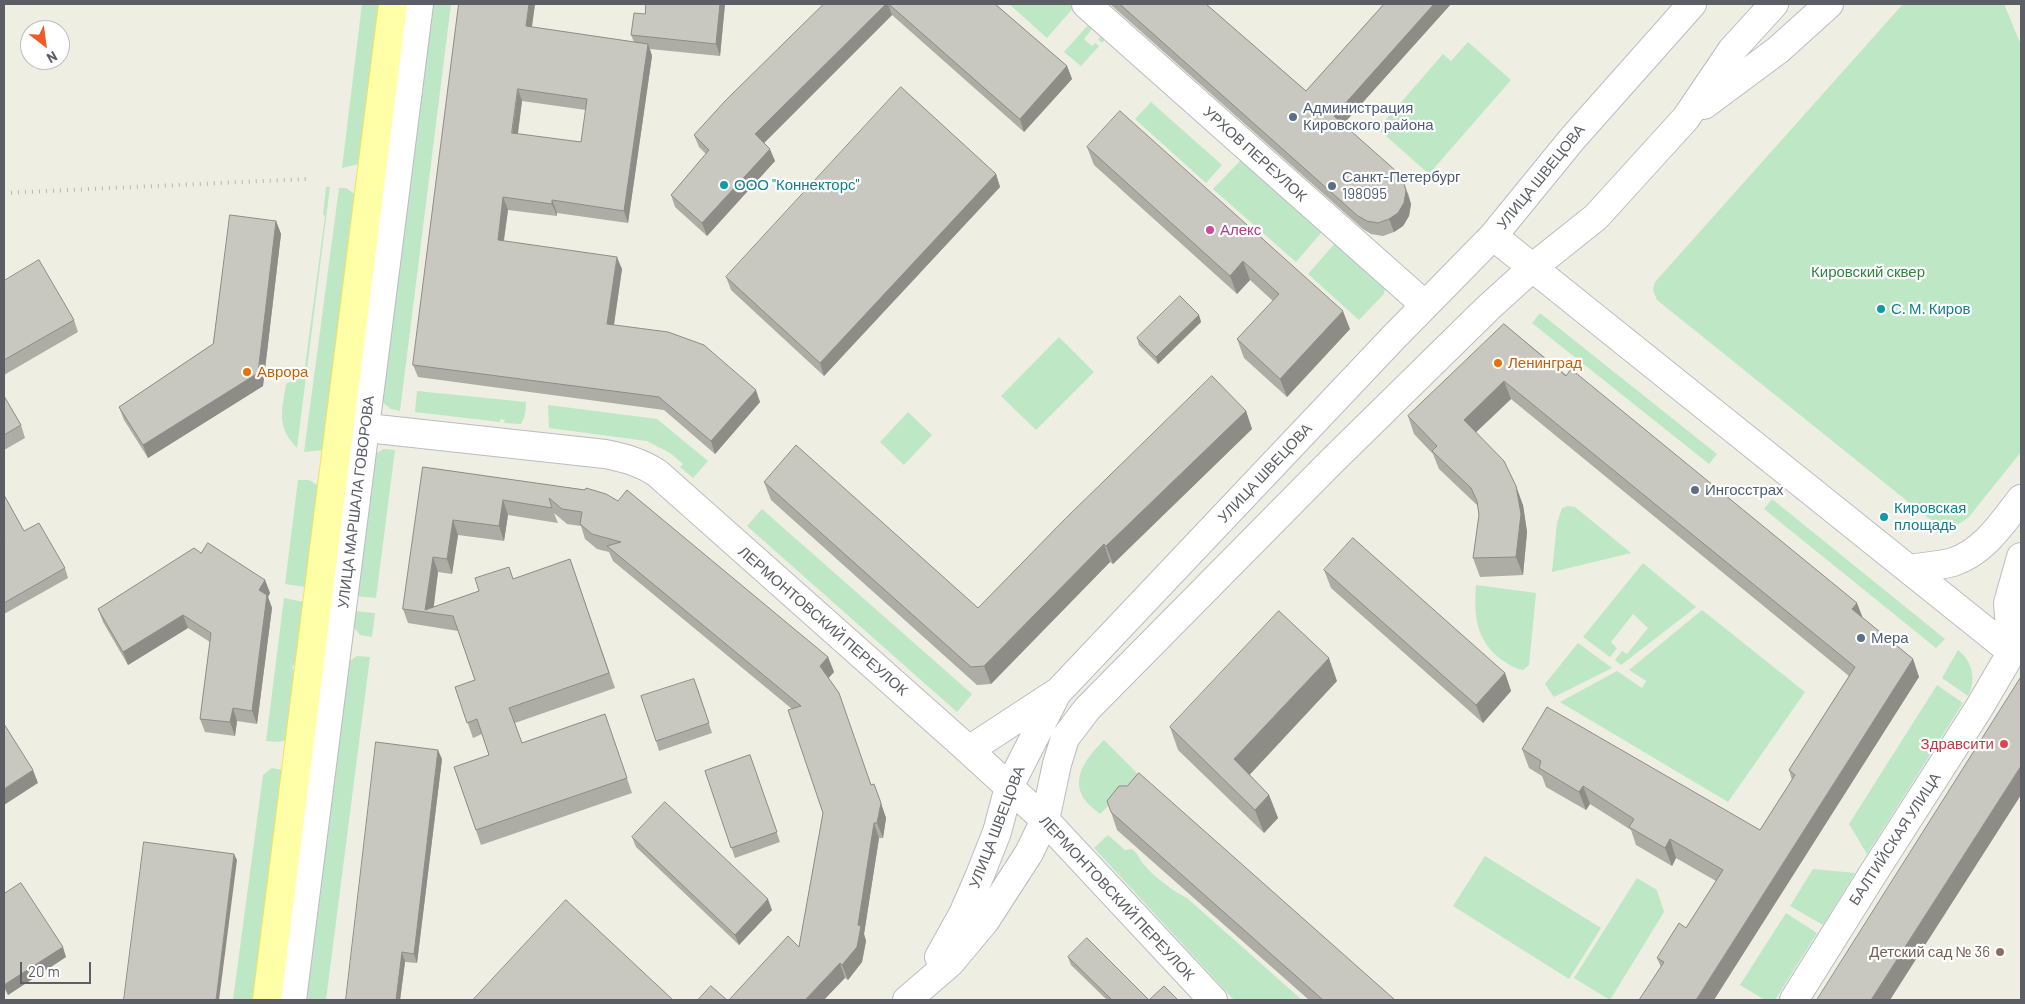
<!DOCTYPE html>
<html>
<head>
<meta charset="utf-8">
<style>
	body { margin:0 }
	#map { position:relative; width:2025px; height:1004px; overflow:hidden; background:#eeeee3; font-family:Barlow,sans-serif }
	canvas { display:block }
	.frame { position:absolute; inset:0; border:5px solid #5b5e64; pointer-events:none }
	.north { position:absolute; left:20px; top:20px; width:50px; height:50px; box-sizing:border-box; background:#fff; border:1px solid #bdbfc1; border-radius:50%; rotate:150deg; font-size:14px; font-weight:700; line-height:20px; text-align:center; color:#5b5e64 }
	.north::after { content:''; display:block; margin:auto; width:18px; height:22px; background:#ee5a29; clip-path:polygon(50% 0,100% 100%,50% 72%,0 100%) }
	.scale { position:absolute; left:20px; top:962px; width:71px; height:22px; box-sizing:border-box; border:2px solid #5b5e64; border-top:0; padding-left:6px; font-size:15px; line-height:18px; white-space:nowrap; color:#5b5e64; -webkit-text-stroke:4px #fff; paint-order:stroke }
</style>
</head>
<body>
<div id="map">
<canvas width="2025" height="1004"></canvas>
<div class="frame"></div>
<div class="north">N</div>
<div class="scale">20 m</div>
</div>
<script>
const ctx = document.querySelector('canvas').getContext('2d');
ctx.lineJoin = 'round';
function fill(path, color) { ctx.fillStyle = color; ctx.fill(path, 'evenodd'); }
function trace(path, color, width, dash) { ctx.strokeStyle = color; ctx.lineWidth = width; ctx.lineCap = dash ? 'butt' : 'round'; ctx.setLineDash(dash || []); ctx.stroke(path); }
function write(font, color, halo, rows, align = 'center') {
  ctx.font = font + ' Barlow,sans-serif'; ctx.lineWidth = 4.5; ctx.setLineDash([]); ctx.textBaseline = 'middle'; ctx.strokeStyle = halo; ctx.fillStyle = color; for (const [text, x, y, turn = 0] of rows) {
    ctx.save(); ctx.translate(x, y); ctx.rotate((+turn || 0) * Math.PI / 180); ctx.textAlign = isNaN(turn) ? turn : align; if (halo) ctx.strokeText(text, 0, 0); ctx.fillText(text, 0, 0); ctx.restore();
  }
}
const green = new Path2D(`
	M362 4H380L359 164 342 168Z
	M432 4H451L400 411 391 409 382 402Z
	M1009 4H1070L1074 7 1047 38Z
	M1903 4H2004L2021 45V452L1968 518 1954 527 1937 525 1657 300 1653 290 1655 282Z
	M1089 24 1106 38 1102 43 1098 39 1101 36 1092 29 1084 39 1092 46 1095 43 1099 46 1081 66 1064 52Z
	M1468 42 1511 80 1429 174 1378 129 1443 54 1451 61Z
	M1151 102 1222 165 1206 183 1135 119Z
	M1240 161 1244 162 1321 229V233L1296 262 1213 189Z
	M326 187H330L297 448C276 427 282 411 286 384L304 374 325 216 323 215Z
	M339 188H346L356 195 323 450 304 452Z
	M1336 242 1382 283 1385 289 1384 294 1359 320 1308 274Z
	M1540 313 1717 454 1709 464 1532 323Z
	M1059 337 1094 372 1036 430 1001 396Z
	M417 391 526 402 525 415 521 424 504 423 505 420 500 419V422L415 412Z
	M548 405 657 419 708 461 693 478 680 467 683 464 670 453 647 441 549 428Z
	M908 412 932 435 904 465 880 442Z
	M384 449 395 450 376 598 356 596 375 454Z
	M298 480H309L319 486 306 587 285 584Z
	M1772 499 1945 639 1936 648 1764 509Z
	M1568 506 1575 507 1631 553 1552 572 1557 523 1562 508Z
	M762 509 972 694 957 712 747 526Z
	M1643 563 1696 607 1621 665 1615 660 1622 651 1627 654 1648 628 1633 614 1611 642 1617 648 1610 657 1583 637Z
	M1476 585 1536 593 1529 665 1523 670C1515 669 1508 664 1502 660 1475 640 1474 615 1476 585Z
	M284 598 304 602 296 666 293 665 292 669 296 670 287 740 278 742 266 741Z
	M1702 610 1805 692 1728 802 1560 702 1617 671 1642 688 1646 681 1629 670Z
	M354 611 375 613 372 637 360 635 353 626Z
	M1578 643 1612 668 1554 697 1545 684Z
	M1958 650C1972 661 1977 679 1968 696L1942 678Z
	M357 656 370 657 326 1000H305L348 662Z
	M1937 685 1963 703 1867 854 1849 824Z
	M1104 740 1139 775 1100 814C1093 808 1084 802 1081 793 1073 773 1091 753 1104 740Z
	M272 768 283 770 254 1000H233L263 775Z
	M1108 835 1125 850 1132 849C1137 853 1138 856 1141 861 1149 873 1174 892 1187 898L1302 1000H1234L1094 848Z
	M1485 856 1601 928 1569 979 1453 906Z
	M1813 869 1855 873 1823 925 1790 906Z
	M1637 878 1657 890 1664 912 1610 1000 1574 978Z
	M1786 913 1817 933 1775 1000H1765L1740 985Z`);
const minor = new Path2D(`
	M1086 4 1425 305
	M1704 105 1778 50 1829 4
	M1493 236 2012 652
	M340 425 605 454C625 458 640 462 657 473L961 743 1045 820 1213 1000
	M1911 569C1925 566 1940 566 1953 562 1984 552 2002 523 2021 499
	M2012 652 2008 603 2021 557
	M969 750 1056 693
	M939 957 963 914 980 875 997 832 1009 787 1057 693 1393 338 1493 236 1573 138 1692 4
	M292 1000 419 4
	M907 1000 950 963 985 921 1029 853 1045 820 1057 764 1065 738 1087 709 1330 463 1489 307 1532 268 1596 217 1686 118 1732 50 1774 4
	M1794 1000 1874 872 1979 708 2021 636`);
const major = new Path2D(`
	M267 1000 393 4`);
const rail = new Path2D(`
	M4 193 307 179`);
const wall = new Path2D(`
	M459 4H535L532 27 634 42 631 35 645 14 725 4 720 56 650 49 652 56 628 223 557 213V216L508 210 504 241 622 269 614 325 760 402 715 454 664 410 418 377 413 365ZM522 101 586 110 581 142 518 134Z
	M824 4H995L1067 66 1072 79 1024 132 892 15 764 143 775 161 707 236 675 207 671 195 706 154 699 147 694 135Z
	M1110 4H1206L1306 91 1384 4H1451L1343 124 1408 193 1411 204 1409 216 1403 226 1394 232 1383 236 1371 234 1363 229Z
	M1087 147 1350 329 1287 397 1244 358 1237 339 1273 301 1250 280 1237 294 1094 165Z
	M996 174 1000 187 824 376 731 290 726 277Z
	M276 221 281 234 263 386 148 458 124 420 119 407 213 344Z
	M4 281 74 320 78 332 4 375Z
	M1199 315 1201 322 1158 364 1139 345 1137 338Z
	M1504 324 1913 659 1919 677 1661 967 1657 958 1686 928 1716 881 1676 858 1672 866 1636 845 1631 830 1590 804 1586 810 1546 787 1542 776 1529 768 1522 749 1760 830 1792 780 1789 770 1849 676 1511 399 1476 432 1523 505 1527 532 1523 575 1480 577 1473 558 1479 515 1478 506 1439 469 1433 454 1414 434 1408 416Z
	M4 396 21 425 25 438 4 450Z
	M1246 411 1252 429 1113 564 1110 562 991 684 977 685 771 500 764 482 978 608Z
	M423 467 585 490 828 657 834 672 828 678 871 785 874 784 886 818 883 838H879L864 934 866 941 862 962 848 980 799 947 823 813 792 709 613 561 609 552 597 549 585 539 581 526 567 524 554 513 558 523 508 515 504 541 458 535 452 574 438 572 433 607 570 559 615 688 515 723 522 743 605 714 632 793 481 845 454 767 489 755 482 734 473 738 455 687 475 680 458 631 408 623 403 609Z
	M4 495 24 531 65 568 68 578 4 614Z
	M201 553 265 580 270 593 268 597 272 608 257 724 237 721 235 736 205 732 200 719 210 642 188 628 128 665 103 622 98 609Z
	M1324 570 1505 673 1511 691 1483 723 1331 588Z
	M1337 681 1249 774 1269 795 1278 818 1264 833 1178 750 1170 727Z
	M698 689 712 733 659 751 656 741Z
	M750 755 780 842 735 858 705 771Z
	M442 759 417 963 405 962 400 1000H346Z
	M1111 812 1395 1000H1309L1117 830Z
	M632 837 772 910 739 945 636 847Z
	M4 894 66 957 8 995 4 988Z
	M1068 957 1149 1000H1178H1107L1071 965Z`);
const shadedWall = new Path2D(`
	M529 4H535L530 39 526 26Z
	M720 4H725L720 56 716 44Z
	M886 4H888L892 15 760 147 755 134Z
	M1434 4H1451L1339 129 1334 116Z
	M648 44 652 56 628 223 624 211Z
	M1067 66 1072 79 1024 132 1020 119Z
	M518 89 522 101 516 146 512 133Z
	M770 149 775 161 707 236 702 223Z
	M996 174 1000 187 824 376 820 363Z
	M1403 180 1411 204 1409 216 1403 226 1394 232 1389 219Z
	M503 197 508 210 502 252 498 240Z
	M552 200 557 213V216L552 204Z
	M276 221 281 234 263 386 148 458 143 445 258 373Z
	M617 257 622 269 612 337 607 324Z
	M1243 261 1250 280 1237 294 1230 276Z
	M1343 311 1350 329 1287 397 1280 379Z
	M1199 315 1201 322 1158 364 1156 357Z
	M1504 381 1511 399 1470 438 1464 420Z
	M756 390 760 402 715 454 711 441Z
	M1246 411 1252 429 1113 564 1106 546Z
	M1516 486 1523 505 1527 532 1523 575 1516 557Z
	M503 500 508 515 504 541 499 526Z
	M453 520 458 535 452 574 447 559Z
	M1104 544 1110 562 991 684 984 666Z
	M433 557 438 572 433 613 425 610Z
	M265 580 270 593 268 597 272 608 257 724 252 711 259 590Z
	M1857 603 1864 621 1852 609Z
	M183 615 188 628 128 665 123 652Z
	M828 657 834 672 826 681 820 666Z
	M1329 658 1337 681 1243 782 1234 759Z
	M1913 659 1919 677 1714 1000H1696Z
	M1505 673 1511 691 1483 723 1476 705Z
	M233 708 237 721 235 736 230 722Z
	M438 750 442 759 417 963 414 954Z
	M2021 766V795L1890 1000H1871Z
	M33 770 38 783 4 805V789Z
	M1583 786 1590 804 1586 810 1579 792Z
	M1269 795 1278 818 1264 833 1255 810Z
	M881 803 886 818 883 838 877 823Z
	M874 823 879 838 864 934 866 941 862 962 848 980 842 965 858 925Z
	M1670 839 1676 858 1672 866 1665 848Z
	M234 854 237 860 219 1000H216Z
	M768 899 772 910 739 945 735 935Z
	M63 947 66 957 8 995 4 985Z
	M402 952 405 962 400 1000H396Z
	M840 963 845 978 824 1000H805Z`);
const building = new Path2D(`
	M459 4H529L526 26 648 44 624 211 552 200V204L503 197 498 240 617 257 607 324 668 332 704 345 756 390 711 441 659 397 413 365ZM518 89 587 99 581 142 512 133Z
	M646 4H720L716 44 631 35 634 13 645 14Z
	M824 4H886L755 134 770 149 702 223 671 195 709 150 694 135 726 100Z
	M889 4H995L1067 66 1020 119Z
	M1120 4H1206L1306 91 1384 4H1434L1334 116 1396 171 1403 180 1406 191 1404 203 1398 213 1389 219 1378 223 1367 221 1358 216Z
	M901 87 996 174 820 363 726 277Z
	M1120 111 1343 311 1280 379 1237 339 1279 294 1243 261 1230 276 1087 147Z
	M230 215 276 221 258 373 143 445 119 407 213 344Z
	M39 260 74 320 4 360V281Z
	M1180 296 1199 315 1156 357 1137 338Z
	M1504 324 1566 376 1571 369 1857 603 1852 609 1913 659 1696 1000H1639L1664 962 1657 958 1679 923 1686 928 1723 870 1670 839 1665 848 1629 827 1634 819 1583 786 1579 792 1539 768 1541 761 1522 749 1547 707 1760 830 1795 775 1789 770 1855 667 1504 381 1464 420 1504 461 1516 486 1521 514 1516 557 1473 558 1479 515 1477 501 1471 488 1432 451 1437 446 1408 416Z
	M1212 376 1246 411 1106 546 1104 544 984 666 971 667 764 482 796 445 978 608 1065 519Z
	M4 396 21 425 4 435Z
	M423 467 585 490 586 488 606 494 618 501 627 490 828 657 820 666 839 693 871 785 874 784 881 803 877 823H874L858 925 861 926 857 947 842 965 840 963 805 1000H729L788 936 799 947 823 813 788 710 801 706 607 546 621 542 592 534 580 524 582 512 562 509 549 498 552 508 503 500 499 526 453 520 447 559 433 557 425 610 479 591 475 578 509 567 513 579 570 559 609 673 509 708 522 743 605 714 627 778 476 830 454 767 489 755 477 719 467 723 455 687 475 680 453 616 403 609Z
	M4 495 24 531 39 523 65 568 4 603V543L5 542 4 540Z
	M1353 538 1505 673 1476 705 1324 570Z
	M208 543 265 580 259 590 267 595 252 711 233 708 230 722 200 719 211 633 183 615 123 652 98 609 194 548 201 553Z
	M1279 611 1329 658 1234 759 1269 795 1255 810 1170 727Z
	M2021 677V766L1871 1000H1817Z
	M694 679 709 723 656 741 641 696Z
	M4 724 33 770 4 789Z
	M376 742 438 750 414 954 402 952 396 1000H346Z
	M750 755 777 832 731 848 705 771Z
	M1139 773 1395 1000H1323L1111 812 1107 801 1119 786H1127Z
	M665 802 768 899 735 935 632 837Z
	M144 842 234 854 216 1000H124Z
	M21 883 63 947 4 985V894Z
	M566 900 673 1000H473Z
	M1087 938 1149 1000 1164 986 1178 1000H1112L1068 957Z
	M711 986 727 1000H698Z`);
const markers = [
	[1293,117,5,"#5c6f8a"],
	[724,185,5,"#0f9aa8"],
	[1332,186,5,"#5c6f8a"],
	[1210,230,5,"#d1479c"],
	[1881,309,5,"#0f9aa8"],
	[1498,363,5,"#e8710a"],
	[247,372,5,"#e8710a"],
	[1695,490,5,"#5c6f8a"],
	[1884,517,5,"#0f9aa8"],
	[1861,638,5,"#5c6f8a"],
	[2004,744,5,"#e0444e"],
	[2000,952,5,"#8d6e63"]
];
const serviceNames = [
	["Администрация",1303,108],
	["Кировского района",1303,125],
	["Санкт-Петербург",1342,177],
	["198095",1342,194],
	["Ингосстрах",1705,490],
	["Мера",1871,638]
];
const streetNames = [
	["УРХОВ ПЕРЕУЛОК",1255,154,42],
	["УЛИЦА ШВЕЦОВА",1541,177,-51],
	["УЛИЦА ШВЕЦОВА",1265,473,-47],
	["УЛИЦА МАРШАЛА ГОВОРОВА",356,502,-83],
	["ЛЕРМОНТОВСКИЙ ПЕРЕУЛОК",823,621,41],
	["УЛИЦА ШВЕЦОВА",997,827,-69],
	["БАЛТИЙСКАЯ УЛИЦА",1895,839,-57],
	["ЛЕРМОНТОВСКИЙ ПЕРЕУЛОК",1117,898,47]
];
const cultureNames = [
	["ООО \"Коннекторс\"",734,185],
	["С. М. Киров",1891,309],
	["Кировская",1894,508],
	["площадь",1894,525]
];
const hotelNames = [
	["Алекс",1220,230]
];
const parkNames = [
	["Кировский сквер",1868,272]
];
const foodNames = [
	["Ленинград",1508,363],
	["Аврора",257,372]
];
const healthNames = [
	["Здравсити",1994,744]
];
const educationNames = [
	["Детский сад № 36",1990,952]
];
fill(green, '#bee7c5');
trace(minor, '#bbbcc2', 30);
trace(major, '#f5e355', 30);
trace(minor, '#fff', 28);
trace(major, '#feffa7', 28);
trace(rail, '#b6b7b7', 4, [1, 6]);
fill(wall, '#adaca5');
fill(shadedWall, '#8d8c86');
fill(building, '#c9c8c0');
trace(building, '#8d8c86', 1);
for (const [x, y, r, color] of markers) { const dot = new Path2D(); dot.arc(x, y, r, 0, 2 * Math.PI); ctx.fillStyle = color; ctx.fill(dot); trace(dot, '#fff', 2); }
write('15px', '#4e5e75', '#fff', serviceNames, 'left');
write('15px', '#5b5e64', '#fff', streetNames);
write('15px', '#0d838f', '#fff', cultureNames, 'left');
write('15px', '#b23c85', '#fff', hotelNames, 'left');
write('15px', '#328443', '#fff', parkNames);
write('15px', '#c56008', '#fff', foodNames, 'left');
write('15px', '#be3a42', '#fff', healthNames, 'right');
write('15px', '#785e54', '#fff', educationNames, 'right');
</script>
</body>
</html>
